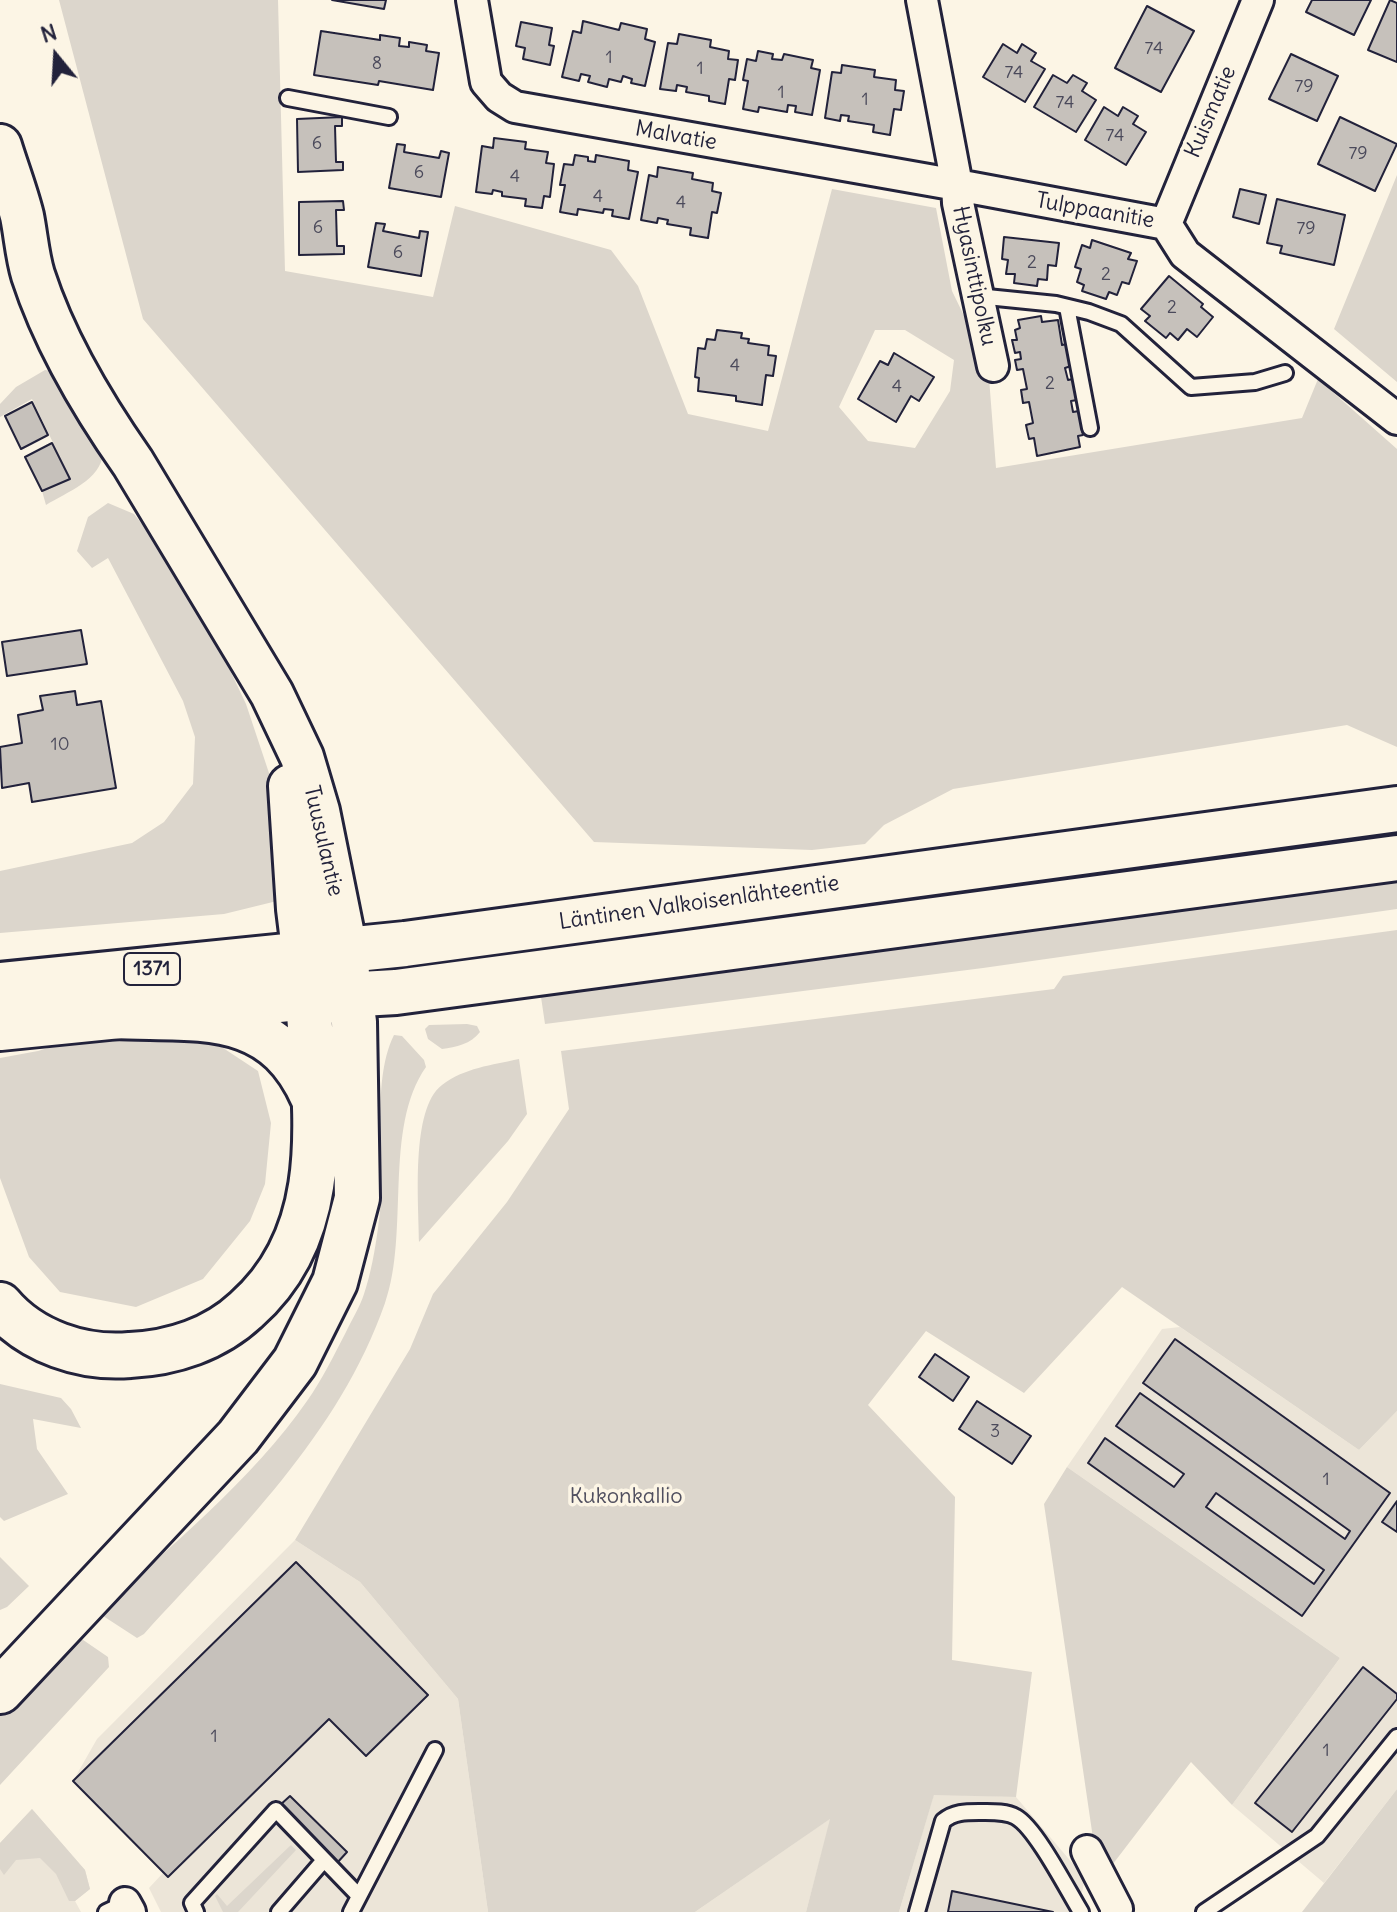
<!DOCTYPE html>
<html>
<head>
<meta charset="utf-8">
<style>
	body { margin:0 }
	#map { position:relative; width:1397px; height:1912px; overflow:hidden; background:#fcf5e5; font-family:Delius,sans-serif }
	canvas { display:block }
	.north { position:absolute; left:16px; top:16px; width:80px; height:80px; -webkit-text-stroke:6px #fcf5e5; paint-order:stroke; rotate:342deg; font-size:22px; font-weight:700; line-height:32px; text-align:center; color:#22223b }
	.north::after { content:''; display:block; margin:auto; width:28px; height:36px; background:#22223b; clip-path:polygon(50% 0,100% 100%,50% 72%,0 100%) }
</style>
</head>
<body>
<div id="map">
<canvas width="1397" height="1912"></canvas>
<div class="north">N</div>
</div>
<script>
const ctx = document.querySelector('canvas').getContext('2d');
ctx.lineJoin = 'round';
function fill(path, color) { ctx.fillStyle = color; ctx.fill(path, 'evenodd'); }
function trace(path, color, width, dash) { ctx.strokeStyle = color; ctx.lineWidth = width; ctx.lineCap = dash ? 'butt' : 'round'; ctx.setLineDash(dash || []); ctx.stroke(path); }
function write(font, color, halo, rows, align = 'center') {
  ctx.font = font + ' Delius,sans-serif'; ctx.lineWidth = 7; ctx.setLineDash([]); ctx.textBaseline = 'middle'; ctx.strokeStyle = halo; ctx.fillStyle = color; for (const [text, x, y, turn = 0] of rows) {
    ctx.save(); ctx.translate(x, y); ctx.rotate((+turn || 0) * Math.PI / 180); ctx.textAlign = isNaN(turn) ? turn : align; if (halo) ctx.strokeText(text, 0, 0); ctx.fillText(text, 0, 0); ctx.restore();
  }
}
const built = new Path2D(`
	M1180 1327 1359 1450 1397 1411V1789L1324 1883 1232 1805 1340 1658 1067 1467 1162 1329Z
	M295 1540 360 1582 458 1699 488 1912H161L149 1888 163 1873 73 1781 97 1739Z
	M934 1794 1016 1797 1085 1878 1078 1912H899Z
	M32 1809 85 1870 90 1889 75 1901 81 1912H0V1843Z
	M831 1818 806 1912H695Z`);
const green = new Path2D(`
	M59 0H278L285 271 433 297 455 206 611 250 638 286 688 414 768 431 832 189 936 208 952 291 988 365 996 468 1302 418 1318 379 1397 449V747L1347 725 953 789 884 825 865 844 812 850 594 842 143 319ZM875 330H905L954 360 950 391 915 448 868 441 839 407Z
	M1397 175V382L1334 329Z
	M45 370 64 373 103 453C101 480 67 492 46 505L42 491 70 478 32 399 0 417V404L16 387Z
	M108 503 134 514 164 552 209 626 246 704 269 773 277 901 224 914 0 933V871L132 843 164 822 193 784 195 737 183 701 108 558 92 568 77 551 88 517Z
	M1397 822V839L734 933 732 921Z
	M1397 877V909L983 968 545 1024 541 997Z
	M1397 930V1411L1359 1450 1122 1287 1024 1393 926 1331 868 1405 955 1497 952 1660 1032 1672 1016 1797 934 1795 899 1912H806L830 1819 695 1912H488L458 1699 360 1582 295 1540 410 1349 433 1294 507 1202 569 1109 561 1051 1054 989 1063 976Z
	M467 1024 477 1026 480 1032C471 1044 456 1047 442 1049L428 1039 425 1029 429 1025Z
	M394 1035 402 1036 424 1060 426 1067C383 1128 410 1233 385 1303 339 1435 236 1533 144 1634L137 1638 97 1612C168 1549 252 1480 307 1401 322 1380 334 1355 346 1332 352 1319 360 1307 364 1294 371 1273 375 1250 378 1228 388 1170 369 1085 394 1035Z
	M74 1040 214 1042 258 1071 271 1123 265 1184 250 1221 203 1279 136 1307 60 1292 29 1257 0 1178V1058L38 1051Z
	M519 1059 527 1114 508 1141 419 1242C419 1205 410 1109 442 1085 464 1068 492 1065 519 1059Z
	M0 1384 61 1398 71 1409 81 1428 33 1419 37 1449 68 1494 4 1521 0 1517Z
	M1067 1467 1340 1658 1232 1805 1191 1762 1106 1873 1094 1845 1044 1504Z
	M0 1557 29 1586 7 1607 0 1610Z
	M73 1633 108 1657 109 1667 0 1785V1715Z
	M1397 1789V1912H1302Z
	M32 1809 85 1870 90 1889 75 1901H69L56 1874 40 1858 16 1860 4 1875 0 1869V1843Z
	M291 1845 296 1850 238 1912H223L215 1896 217 1894 227 1906Z`);
const building = new Path2D(`
	M332 0H386L384 9Z
	M1312 0H1371L1354 35 1306 12Z
	M1390 0 1397 3V62L1368 50Z
	M1147 6 1194 31 1161 92 1115 68Z
	M583 21 619 30 621 23 647 29 645 39 655 42 645 86 631 83 632 79 623 76 621 82 609 79 607 87 588 82 590 76 581 74 579 81 562 77 573 31 581 33Z
	M521 22 552 28 549 45 554 46 550 65 523 59 525 48 516 46Z
	M321 31 380 40V35L400 38 399 46 409 47V42L427 45 426 51 439 53 433 90 379 81 378 85 314 75Z
	M679 34 711 40 710 47 729 51 728 59 738 60 735 80 729 79 725 104 709 101V96L686 92 687 87 677 85 676 91 660 89 668 43 677 44Z
	M1003 44 1017 53 1022 44 1036 53 1031 61 1045 69 1025 102 983 77Z
	M758 51 773 54 772 59 782 60 784 54 813 60 811 68 820 70 812 115 795 112 796 106 788 105 787 112 759 107 758 112 743 109 748 81 743 80 747 59 756 61Z
	M1291 54 1338 76 1317 121 1269 99Z
	M842 65 875 70 874 77 896 80 895 90 904 91 901 110 894 109 890 135 873 132 874 125 848 121 849 116 841 115 840 121 825 118 832 72 841 73Z
	M1053 75 1067 83 1073 75 1087 83 1082 91 1096 100 1076 132 1034 107Z
	M1104 107 1118 116 1123 107 1138 116 1133 124 1146 132 1126 165 1085 140Z
	M342 117V126H335L336 162H343V170L298 172 297 119Z
	M1340 117 1397 144 1375 191 1318 164Z
	M494 138 526 142 525 149 548 152 546 163 554 164 550 197 544 196 542 208 525 206 526 199 502 196V192L493 190 492 194 476 192 482 146 493 148Z
	M397 144 405 145 404 152 439 158 441 151 449 153 441 197 389 188Z
	M575 155 588 157V161L595 162 596 155 629 161 628 170 638 172 629 219 612 216 613 210 604 209 603 213 578 209 577 215 560 212 565 185H560L564 164 573 165Z
	M658 167 693 173 692 179 713 183 712 191 721 193 717 213 712 212 708 238 690 235 691 228 667 224 668 220 658 218 657 223 641 220 649 175 657 177Z
	M1240 189 1266 195 1259 224 1233 217Z
	M1277 199 1345 215 1334 265 1280 253 1282 246 1267 243Z
	M343 201 344 210H336L337 246H344V254L299 255V202Z
	M376 223 385 224 383 231 419 238 420 231 428 232 421 276 368 267Z
	M1004 237 1059 243 1056 266 1048 265 1047 280 1038 279 1037 286 1014 283 1015 274H1006L1008 260 1002 259Z
	M1092 240 1131 253 1128 259 1137 261 1129 284 1122 282 1117 295 1109 292 1106 299 1082 291 1084 285 1077 282 1081 269 1075 267 1082 245 1090 248Z
	M1169 276 1203 304 1201 307 1213 317 1197 337 1187 329 1178 340 1170 333 1166 338 1145 321 1150 316 1141 309Z
	M1041 316 1042 322 1058 320 1062 345 1067 344 1071 366 1065 368 1068 380 1073 379 1077 400 1071 401 1073 412 1079 411 1083 435 1078 436 1080 447 1037 456 1034 438 1029 439 1026 425 1033 423 1029 402 1023 403 1021 390 1027 389 1023 369 1017 370 1015 360 1021 359 1020 352 1015 353 1012 340H1017L1015 330 1020 328 1018 320Z
	M717 330 742 333 741 338 749 339 748 343 769 346 768 355 776 356 773 376 766 375 762 405 736 401V396L698 391 699 378 695 377 698 348 705 349 707 339 715 340Z
	M894 353 934 377 919 401 911 396 896 422 858 399 880 361 888 365Z
	M32 402 48 435 21 449 5 416Z
	M52 443 70 479 42 491 25 457Z
	M81 630 87 664 7 676 2 642Z
	M75 691 77 705 101 701 116 788 32 802 29 783 2 788 0 747 22 743 18 715 43 710 40 696Z
	M1175 1339 1390 1493 1302 1616 1088 1463 1105 1438 1174 1487 1184 1474 1116 1426 1140 1393 1345 1539 1350 1531 1143 1383ZM1216 1493 1324 1570 1314 1584 1206 1507Z
	M935 1354 969 1377 953 1401 919 1377Z
	M977 1401 1031 1436 1012 1464 959 1429Z
	M1397 1501V1532L1382 1522Z
	M296 1562 428 1695 366 1756 329 1719 168 1877 73 1781Z
	M1363 1667 1397 1694V1699L1292 1832 1255 1803Z
	M290 1796 347 1852 337 1863 279 1806Z
	M952 1891 1053 1912H948Z`);
const service = new Path2D(`
	M288 98 389 117
	M977 296 1056 304 1089 312 1121 324 1191 387 1255 382 1285 373
	M1067 307 1090 428
	M106 1912 125 1903
	M196 1912 192 1903 276 1810 359 1896
	M279 1912 324 1860
	M351 1912 435 1750
	M917 1912 943 1821C954 1812 965 1812 979 1812 990 1812 1006 1811 1016 1817 1036 1828 1068 1891 1081 1912
	M1204 1912 1317 1836 1397 1737`);
const minor = new Path2D(`
	M472 0 486 82 499 97 515 107 957 185 958 203 993 366
	M922 0 957 185 1166 224 1185 254 1397 419
	M1166 224 1258 0
	M1087 1851 1117 1909 1116 1912
	M125 1903 130 1912`);
const secondary = new Path2D(`
	M0 146C7 169 16 192 22 216 26 236 27 255 33 275 55 343 93 406 133 463L272 694 302 757 318 811 346 950 349 986
	M290 786 298 909 308 990`);
const primary = new Path2D(`
	M0 985 405 944 1397 809
	M0 1028 308 997 396 992 1397 858`);
const motorway = new Path2D(`
	M113 1016C198 1020 272 1005 313 1097
	M0 1305C31 1342 83 1359 130 1355 173 1353 215 1339 246 1310 338 1229 314 1106 308 997
	M0 1691 238 1437 295 1362 335 1282 357 1198 354 1022 350 995`);
const numberNames = [
	["74",1154,49],
	["1",609,58],
	["8",377,64],
	["1",700,69],
	["74",1014,73],
	["79",1304,87],
	["1",781,93],
	["1",865,100],
	["74",1065,103],
	["74",1115,136],
	["6",317,144],
	["79",1358,154],
	["6",419,173],
	["4",515,177],
	["4",598,197],
	["4",681,203],
	["6",318,228],
	["79",1306,229],
	["6",398,253],
	["2",1032,263],
	["2",1106,275],
	["2",1172,308],
	["4",735,366],
	["2",1050,384],
	["4",897,387],
	["10",60,745],
	["3",995,1432],
	["1",1326,1480],
	["1",214,1737],
	["1",1326,1751]
];
const shields = [
	[152,969,56]
];
const shieldNames = [
	["1371",152,969]
];
const streetNames = [
	["Kuismatie",1211,112,-67],
	["Malvatie",676,136,10],
	["Tulppaanitie",1095,211,10],
	["Hyasinttipolku",974,276,78],
	["Tuusulantie",323,841,77],
	["Läntinen Valkoisenlähteentie",699,903,-8]
];
const parkNames = [
	["Kukonkallio",626,1497]
];
fill(built, '#ece5d8');
fill(green, '#dcd6cc');
fill(building, '#c6c1bb');
trace(building, '#22223b', 2);
trace(service, '#22223b', 20);
trace(minor, '#22223b', 36);
trace(secondary, '#22223b', 48);
trace(primary, '#22223b', 50);
trace(motorway, '#22223b', 50);
trace(service, '#fcf5e5', 14);
trace(minor, '#fcf5e5', 30);
trace(secondary, '#fcf5e5', 42);
trace(primary, '#fcf5e5', 44);
trace(motorway, '#fcf5e5', 44);
write('18px', '#4b4a5b', null, numberNames);
for (const [x, y, w] of shields) { const box = new Path2D(); box.roundRect(x - w / 2, y - 16, w, 32, 6); ctx.fillStyle = '#fcf5e5'; ctx.fill(box); trace(box, '#22223b', 2); }
write('bold 20px', '#22223b', null, shieldNames);
write('22px', '#22223b', '#fcf5e5', streetNames);
write('22px', '#504f5f', '#fcf5e5', parkNames);
</script>
</body>
</html>
